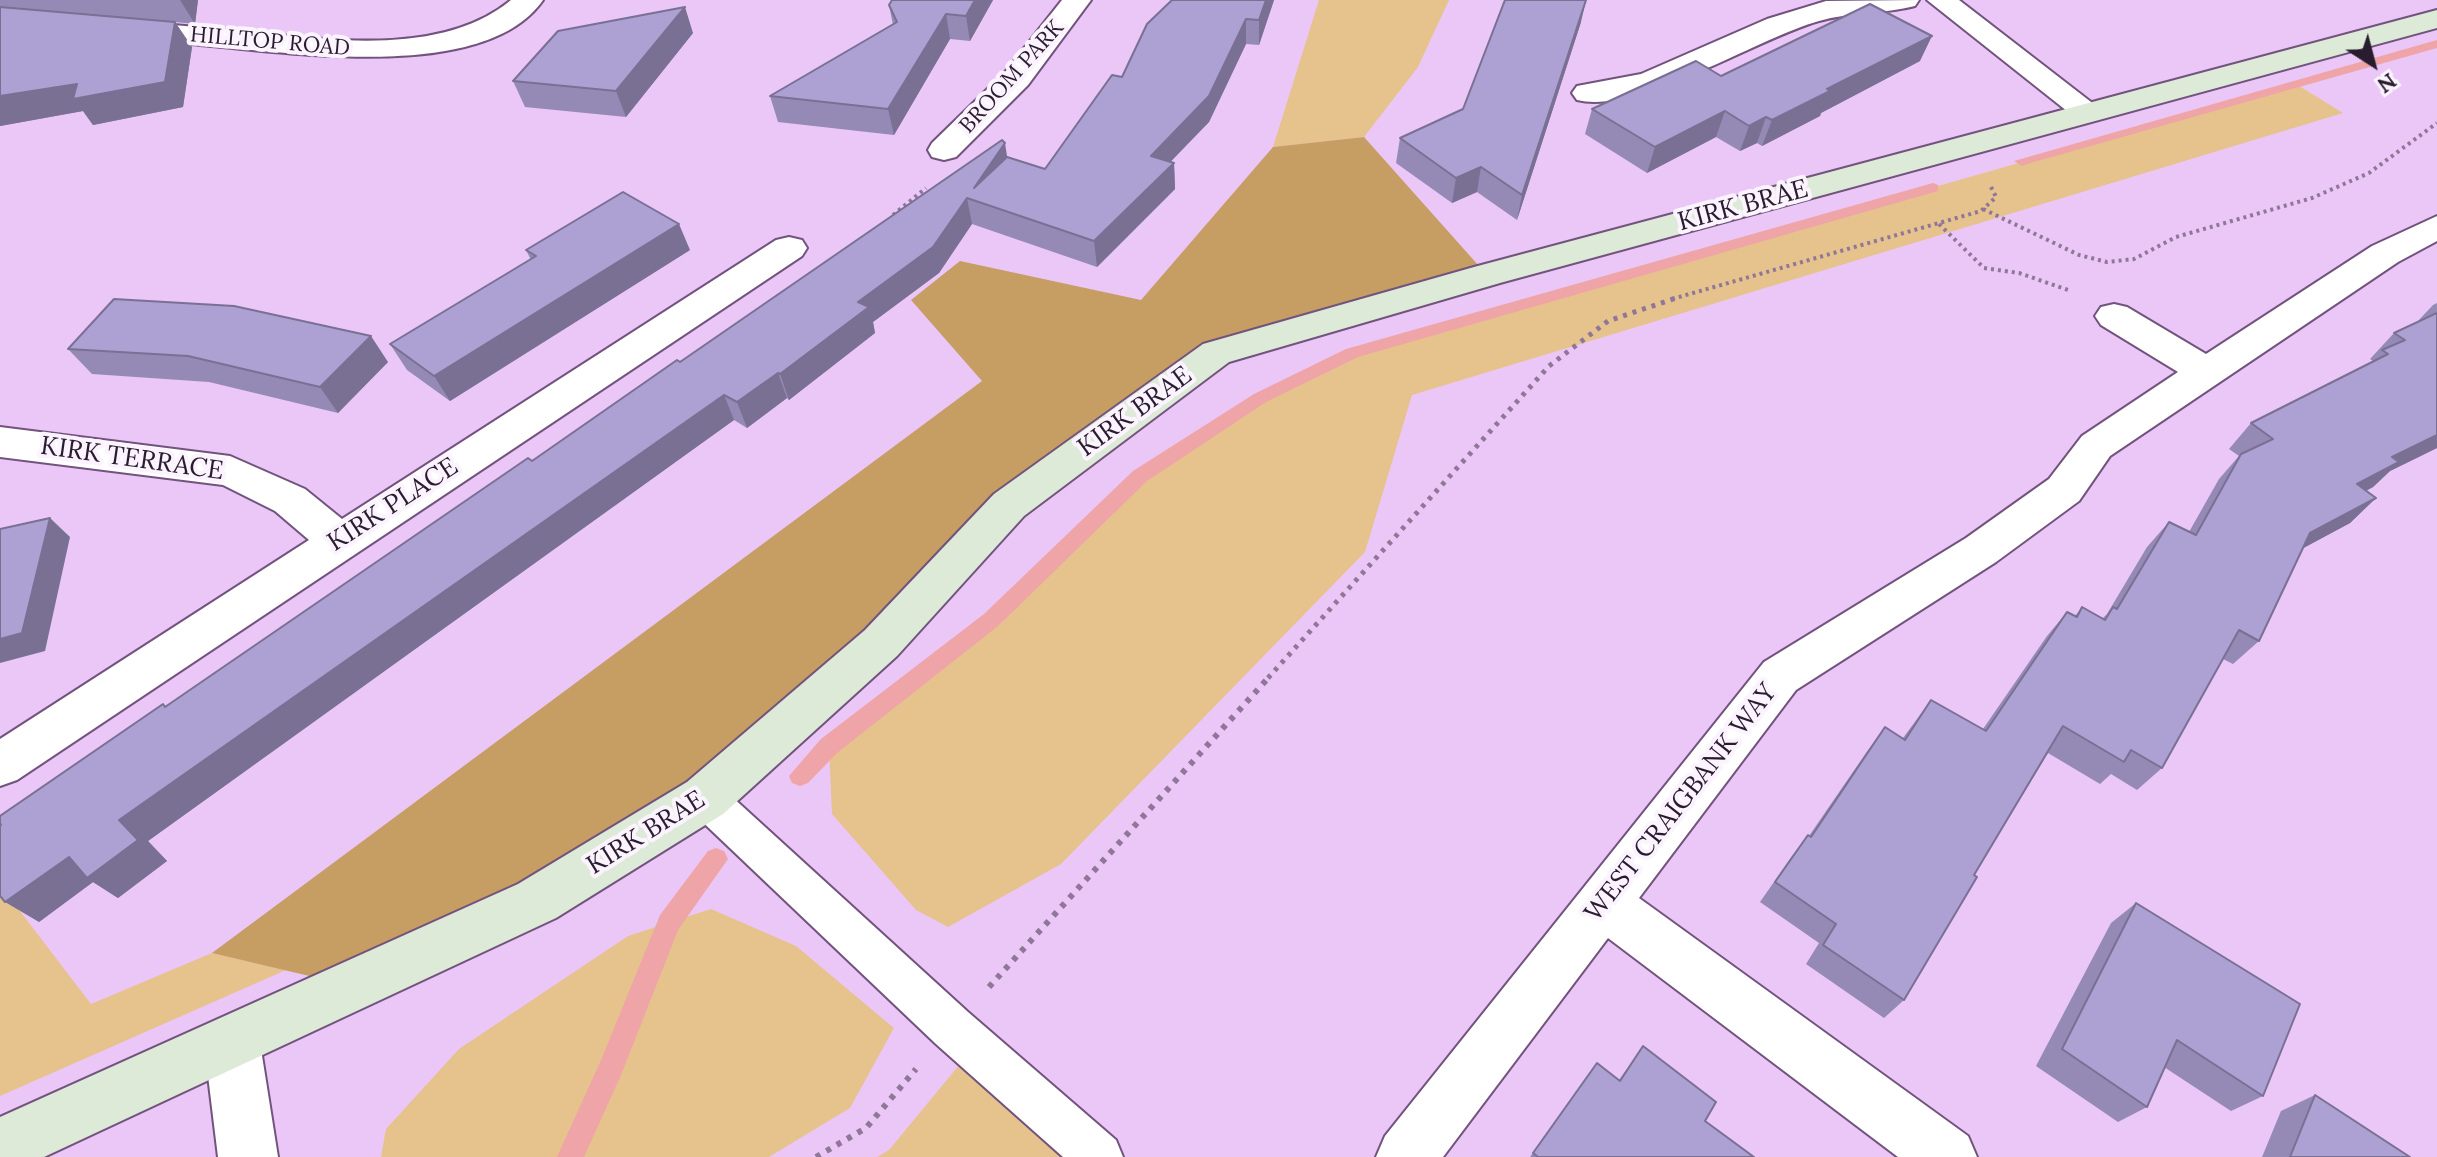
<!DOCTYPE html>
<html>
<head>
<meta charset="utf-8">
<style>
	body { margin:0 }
	#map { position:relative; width:2437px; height:1157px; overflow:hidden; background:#eac7f7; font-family:Lora,serif }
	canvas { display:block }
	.north { position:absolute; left:2333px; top:24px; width:80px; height:80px; -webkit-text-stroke:6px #fbf4fe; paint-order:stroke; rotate:144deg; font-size:22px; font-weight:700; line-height:32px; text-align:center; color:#291c2e }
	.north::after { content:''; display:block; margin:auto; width:28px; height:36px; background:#291c2e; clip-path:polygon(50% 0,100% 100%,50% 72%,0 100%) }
</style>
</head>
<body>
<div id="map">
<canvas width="2437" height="1157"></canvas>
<div class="north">N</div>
</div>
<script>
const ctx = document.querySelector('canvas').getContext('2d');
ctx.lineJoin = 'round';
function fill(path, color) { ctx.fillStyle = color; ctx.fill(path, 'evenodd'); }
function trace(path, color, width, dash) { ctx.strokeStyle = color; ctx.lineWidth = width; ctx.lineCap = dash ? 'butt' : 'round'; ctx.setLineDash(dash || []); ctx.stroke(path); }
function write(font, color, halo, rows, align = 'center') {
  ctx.font = font + ' Lora,serif'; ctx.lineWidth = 8; ctx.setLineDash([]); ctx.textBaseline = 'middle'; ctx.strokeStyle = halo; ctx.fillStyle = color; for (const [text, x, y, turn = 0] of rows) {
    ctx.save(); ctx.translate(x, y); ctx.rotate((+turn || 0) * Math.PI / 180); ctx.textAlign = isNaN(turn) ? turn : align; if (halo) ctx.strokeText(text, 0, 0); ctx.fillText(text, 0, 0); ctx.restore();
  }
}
const green = new Path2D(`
	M1319 0H1449L1418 67 1364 137 1273 147Z
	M2296 84 2343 113 1412 395 1365 552 1061 864 948 927 916 910 832 814 829 746 991 620 1140 476 1260 398 1352 353Z
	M0 885 91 1004 212 953 286 970 0 1096Z
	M711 909 796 946 894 1028 850 1108 769 1157H381L386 1129 459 1049 628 936Z
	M960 1064 1063 1157H877L889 1150Z`);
const forest = new Path2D(`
	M1364 137 1487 275 1216 353 1009 505 705 798 356 987 212 953 982 381 911 300 960 261 1141 300 1273 147Z`);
const stream = new Path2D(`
	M2437 40V48L2027 164 2022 166 2014 161Z
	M1933 183 1938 185V191L1358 357 1266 402 1147 481 998 626 837 753 808 783 800 786 792 783 789 776 821 739 984 614 1133 471 1254 394 1346 349Z
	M716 848 724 851 728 859 678 930 621 1075 584 1157H557L602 1058 660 915 708 851Z`);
const pathFar2 = new Path2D(`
	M1983 209 2079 255 2107 262 2134 259 2176 237 2312 198 2369 173 2437 123
	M893 215 926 188
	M1939 224 1984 268 2019 273 2071 291
	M1672 299 1981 211 1996 197 1990 185`);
const pathFar1 = new Path2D(`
	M1268 678 1549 366 1608 321 1679 297`);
const path = new Path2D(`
	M989 987 1270 676
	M816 1157 866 1128 916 1069`);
const lane = new Path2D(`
	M705 780 719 785 968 1012 1116 1140 1123 1157H1063L936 1044 691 811 685 798 691 785Z`);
const street = new Path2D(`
	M511 0H543C485 84 288 52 200 45 133 39 67 33 0 28V10C69 16 139 22 208 28 300 35 434 64 511 0Z
	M1062 0H1091L1028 85 956 157 944 160 932 157 928 150 932 143 1006 71Z
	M1919 0 1915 6C1884 14 1850 12 1819 21 1755 39 1638 115 1577 100L1572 93 1577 86 1641 74 1767 19 1826 1Z
	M1927 0H1959L2104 112 2099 119H2077Z
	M2437 216V241L2398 262 2110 456 2079 501 1996 562 1796 690 1639 898 1968 1136 1977 1157H1898L1608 938 1443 1157H1376L1385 1136 1764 662 1966 538 2049 479 2082 436 2178 372 2101 325 2095 316 2101 307 2114 304 2127 307 2206 354 2372 246Z
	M789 237 802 240 807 248 802 256 17 780 0 786V739L309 540 275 511 223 485 0 457V427L230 456 305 489 342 519 776 240Z
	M232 1015 252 1023 260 1043 278 1157H218L204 1043 212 1023Z`);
const secondary = new Path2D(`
	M2437 10V28L1500 283 1229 362 1024 516 897 656 723 814 556 918 44 1157H0V1117L518 884 687 782 865 630 994 494 1203 344 1474 267Z`);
const wall = new Path2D(`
	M0 0H198L195 24 175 22 192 47 183 107 93 125 83 111 0 126Z
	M892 0H993L970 41 950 39 894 135 778 122 770 96 893 25 889 5Z
	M1274 0 1259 45 1246 44 1209 122 1170 162 1174 163 1175 189 1097 267 972 224 939 273 873 322 875 333 789 400 787 398 747 428 734 420 148 841 167 861 118 898 93 882 39 922 166 707 680 362 1007 157 1045 169 1122 77Z
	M1581 22 1517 220 1477 192 1452 203 1396 163 1400 138 1463 109Z
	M693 33 626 117 525 107 513 81Z
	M1920 61 1821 113 1820 116 1762 146 1757 143 1740 151 1716 137 1647 173 1585 134 1592 109 1721 76Z
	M526 250H690L450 401 407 370 390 344 531 260Z
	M2437 303V448L2390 471 2373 487 2366 491 2376 498 2350 523 2303 548 2259 641 2233 664 2223 659 2162 768 2137 790 2111 774 2100 784 2048 753 1974 875 1904 1000 1884 1018 1806 964 1819 943 1760 902 1792 856 1808 835 1809 836 1868 750 1885 727 1903 738 1931 700 1983 729 2047 636 2067 612 2075 616 2082 607 2103 618 2107 614 2147 547 2169 522 2189 532 2219 479 2239 456 2229 449 2251 423 2371 363 2373 361 2370 359 2394 333 2417 322 2433 305Z
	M68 349 388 362 338 413 209 382 92 374Z
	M2136 903 2263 1096 2231 1111 2164 1067 2147 1107 2118 1122 2036 1066 2111 923Z
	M1643 1046 1705 1121 1754 1157H1530L1597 1063 1619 1080Z
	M2315 1095 2410 1157H2262L2281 1111Z`);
const shadedWall = new Path2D(`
	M180 0H198L195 24Z
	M975 0H993L970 41 966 16Z
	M1266 0H1274L1259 45V20Z
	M1586 0 1581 22 1517 220 1522 195Z
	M685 7 693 33 626 117 616 91Z
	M946 14 950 39 894 135 888 109Z
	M1246 19V44L1209 122 1152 181 1151 156Z
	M175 22 192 47 183 107 93 125 83 111 0 126V96Z
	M1932 36 1920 61 1821 113 1820 116 1762 146 1772 120 1827 89Z
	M1725 111 1716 137 1647 173 1655 147Z
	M1766 117 1757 143 1740 151 1749 126Z
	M1005 143 1009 169 974 188Z
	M1174 163 1175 189 1097 267 1094 241Z
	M1481 167 1477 192 1452 203 1456 178Z
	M967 198 972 224 939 273 873 322 875 333 789 400 780 374Z
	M679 224 690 250 450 401 434 376Z
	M371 336 388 362 338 413 320 387Z
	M778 373 787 398 747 428 737 402Z
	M724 395 734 420 148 841 167 861 118 898 93 882 39 922 5 902 119 820Z
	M2437 435V448L2390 471 2373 487 2331 509 2357 484 2392 457Z
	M2376 498 2350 523 2285 558 2310 533Z
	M50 518 70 537 45 651 0 663V639Z`);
const building = new Path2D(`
	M892 0H975L966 16 946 14 888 109 770 96 897 22 889 5Z
	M1172 0H1266L1259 20 1246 19 1209 96 1151 156 1174 163 1094 241 967 198 933 247 858 302 869 307 780 374 778 373 737 402 724 395 119 820 138 840 87 878 69 857 5 902 0 896V826L1 825 0 823V816L163 704 165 707 528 458 532 461 677 360 680 362 1002 140 1005 143 974 188 1007 157 1045 169 1112 75 1122 77 1147 24Z
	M1505 0H1586L1522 195 1481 167 1456 178 1400 138 1463 109Z
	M1870 4 1932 36 1827 89 1830 91 1772 120 1766 117 1749 126 1725 111 1655 147 1592 109 1696 61 1721 76Z
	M0 7 175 22 165 82 73 99 77 84 0 96Z
	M685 7 616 91 513 81 558 31Z
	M623 192 679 224 434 376 390 344 536 256 526 250Z
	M114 299 234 306 371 336 320 387 188 356 68 349Z
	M2437 313V435L2392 457 2399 462 2357 484 2376 498 2310 533 2259 641 2239 630 2162 768 2131 750 2124 762 2063 726 1974 875 1977 877 1904 1000 1823 945 1836 924 1775 882 1808 835 1811 837 1885 727 1905 740 1931 700 1986 731 2067 612 2077 617 2082 607 2105 620 2113 607 2117 609 2169 522 2196 535 2241 454 2273 439 2251 423 2388 354 2382 350 2405 340 2394 333Z
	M50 518 22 633 0 639V529Z
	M2136 903 2300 1004 2263 1096 2177 1040 2147 1107 2062 1049Z
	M1643 1046 1716 1102 1705 1121 1754 1157H1538L1533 1153 1597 1063 1620 1081Z
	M2315 1095 2410 1157H2290Z`);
const farStreetnames = [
	["HILLTOP ROAD",270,42,5],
	["BROOM PARK",1012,77,-48]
];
const streetNames = [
	["KIRK BRAE",1743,206,-15],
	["KIRK BRAE",1135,412,-36],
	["KIRK TERRACE",132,459,8],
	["KIRK PLACE",393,505,-33],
	["WEST CRAIGBANK WAY",1681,803,-52],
	["KIRK BRAE",646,833,-32]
];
fill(green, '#e6c28d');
fill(forest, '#c69e64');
fill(stream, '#efa4a7');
trace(lane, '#72537d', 4);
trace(street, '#72537d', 4);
trace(secondary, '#72537d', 4);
trace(pathFar2, '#8f7798', 4, [3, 4]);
trace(pathFar1, '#8f7798', 5, [4, 6]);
trace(path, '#8f7798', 6, [5, 7]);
fill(lane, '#fff');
fill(street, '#fff');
fill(secondary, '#dcead7');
fill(wall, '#958ab5');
fill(shadedWall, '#797094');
fill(building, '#ada0d3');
trace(building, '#797094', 2);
write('22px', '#291c2e', '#fbf4fe', farStreetnames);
write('26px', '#291c2e', '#fbf4fe', streetNames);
</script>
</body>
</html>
